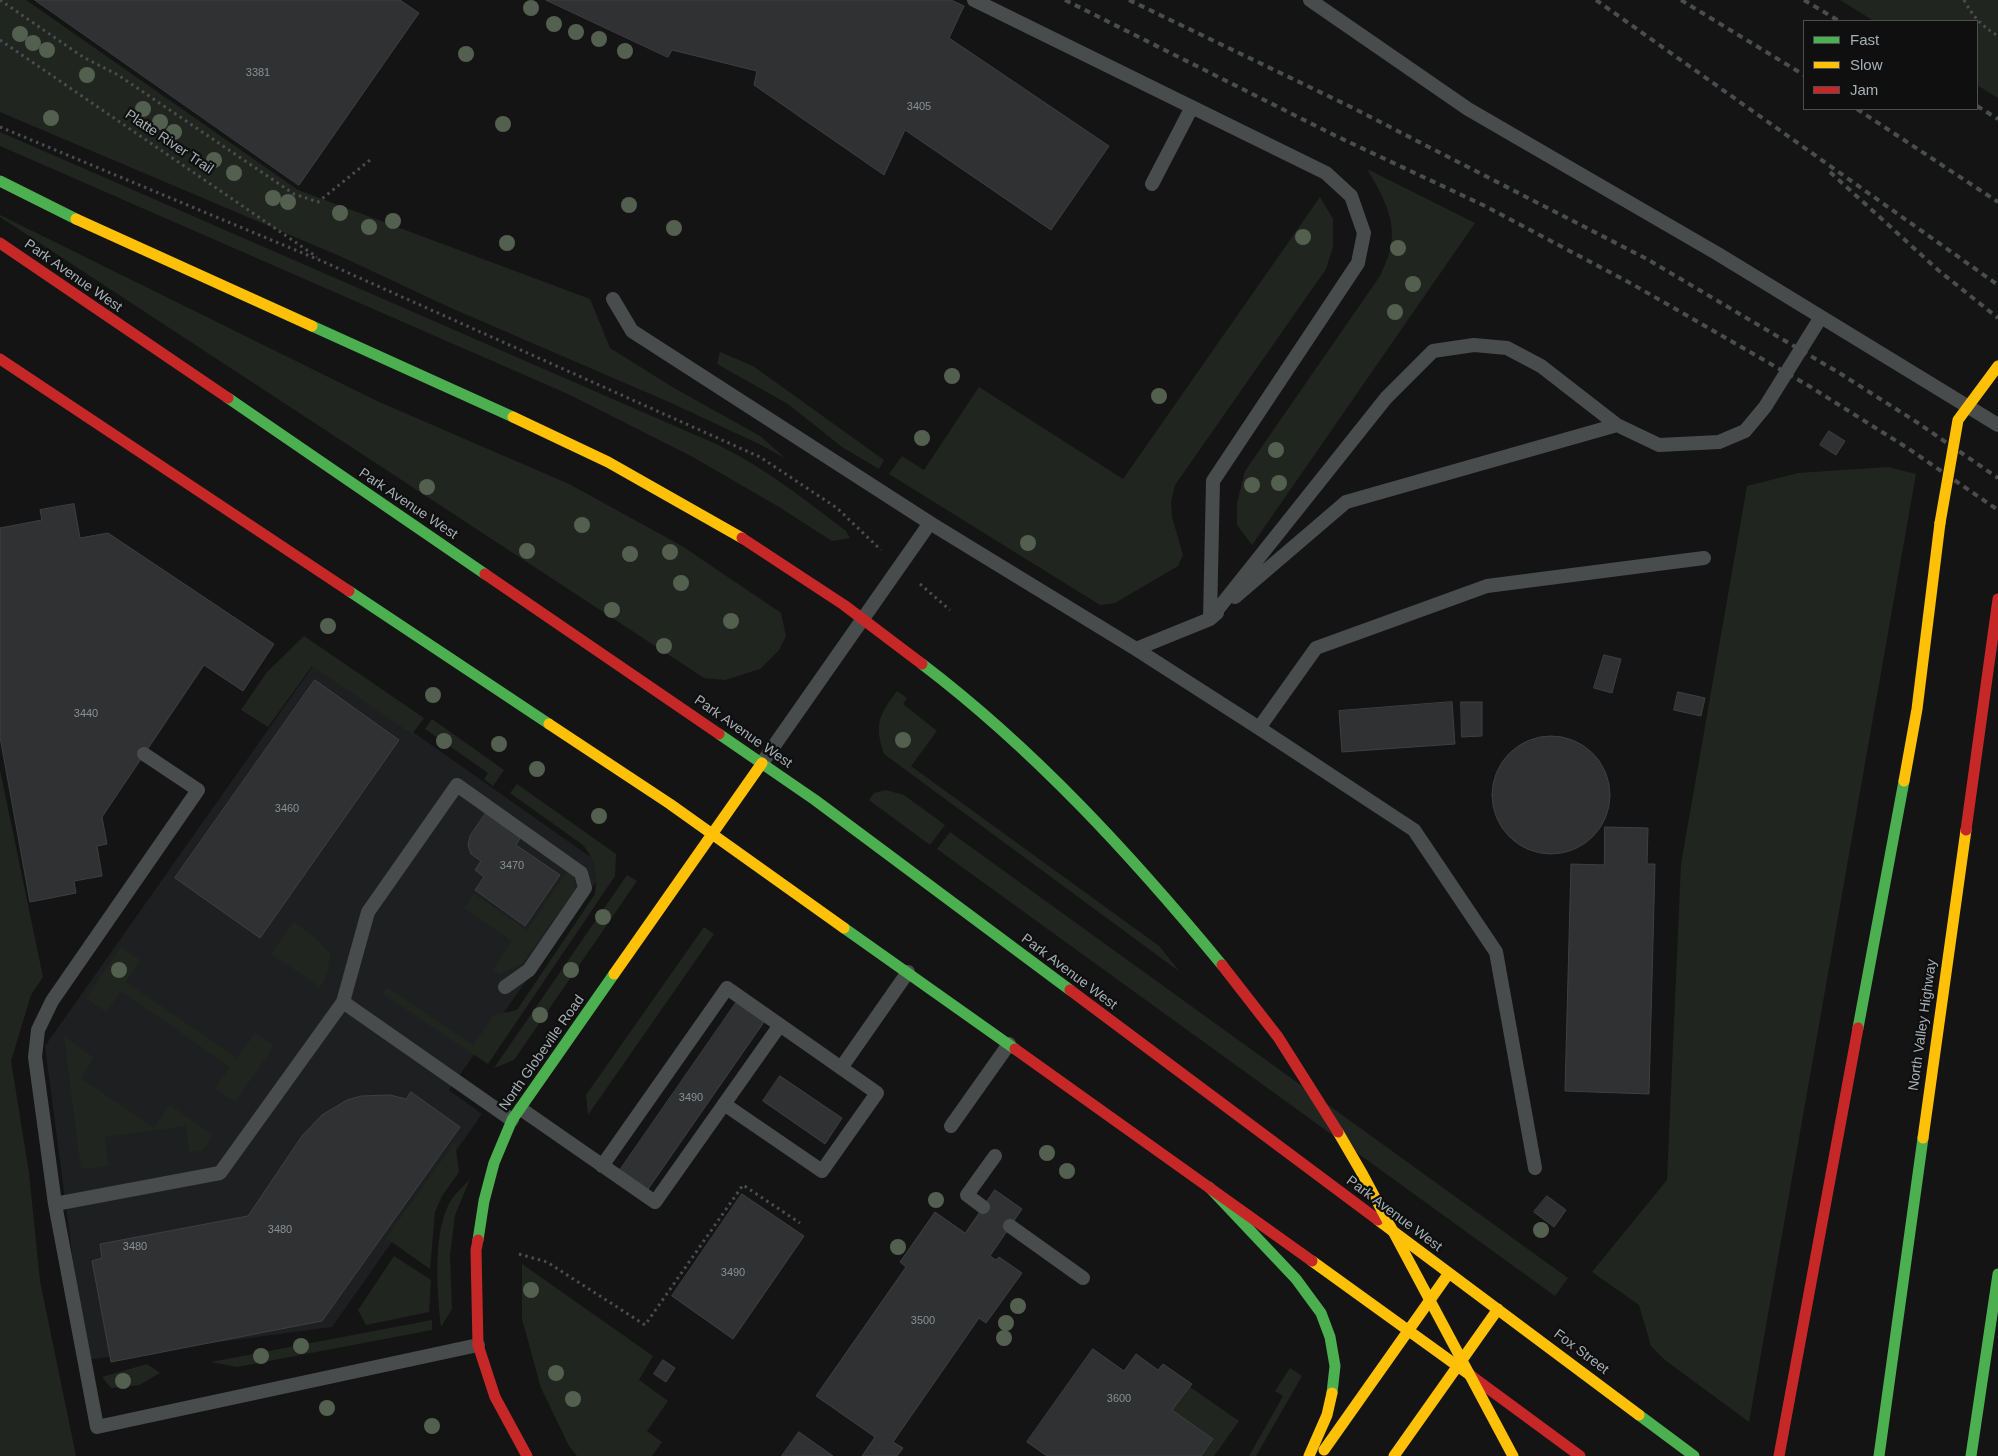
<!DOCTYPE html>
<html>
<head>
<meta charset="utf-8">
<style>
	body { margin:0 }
	#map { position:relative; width:1998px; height:1456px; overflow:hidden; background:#141415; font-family:Helvetica,sans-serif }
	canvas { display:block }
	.legend { position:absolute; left:1803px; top:20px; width:175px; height:90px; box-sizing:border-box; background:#0f0f10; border:1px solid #4b4f52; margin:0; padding:6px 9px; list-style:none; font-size:15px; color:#a6b0b5 }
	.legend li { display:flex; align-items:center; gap:10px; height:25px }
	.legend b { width:25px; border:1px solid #4b4f52 }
</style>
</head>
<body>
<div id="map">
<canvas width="1998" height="1456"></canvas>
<ul class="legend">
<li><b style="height:6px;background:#4caf50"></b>Fast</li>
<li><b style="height:6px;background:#ffc107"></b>Slow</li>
<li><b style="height:6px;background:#c62828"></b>Jam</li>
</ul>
</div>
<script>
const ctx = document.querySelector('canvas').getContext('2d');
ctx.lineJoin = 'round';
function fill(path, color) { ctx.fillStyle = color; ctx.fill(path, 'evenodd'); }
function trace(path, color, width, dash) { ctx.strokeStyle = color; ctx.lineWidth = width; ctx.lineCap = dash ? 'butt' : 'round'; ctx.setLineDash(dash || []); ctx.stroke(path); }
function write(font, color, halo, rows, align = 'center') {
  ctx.font = font + ' Helvetica,sans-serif'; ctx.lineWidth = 4.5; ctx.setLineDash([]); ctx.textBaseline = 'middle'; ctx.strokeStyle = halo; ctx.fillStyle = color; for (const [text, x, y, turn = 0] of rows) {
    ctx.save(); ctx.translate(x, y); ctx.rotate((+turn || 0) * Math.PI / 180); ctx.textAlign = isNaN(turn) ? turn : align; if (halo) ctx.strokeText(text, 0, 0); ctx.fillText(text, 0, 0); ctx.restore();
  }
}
const built = new Path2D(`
	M315 663 606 868 449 1090 482 1114 332 1327 86 1360 45 1046Z`);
const green = new Path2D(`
	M0 0H26L298 190 590 299 610 348 674 388 760 436 785 458 757 443 669 402 451 308 342 257 0 112Z
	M1840 0H1998V98L1977 85V21H1874Z
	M0 132 716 444C764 467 804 499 846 531L850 538 832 541 779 507 691 456 568 394 0 146Z
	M1367 169 1475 223 1252 545 1237 525V503L1245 471 1380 276C1384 267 1388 258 1390 250 1398 220 1381 193 1367 169Z
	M1320 197 1333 219V247L1326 269 1175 485 1171 502 1172 517 1183 555 1178 566 1115 603 1100 605 889 474 902 456 924 470 979 387 1123 479Z
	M0 215 377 401 569 484 682 546 781 613 786 636 779 650 760 669 725 680 704 678 0 217Z
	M720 352 753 366 884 460 879 469 842 447 788 404 717 364Z
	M1888 467 1916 474 1749 1422 1665 1360 1651 1346 1639 1305 1592 1272 1667 1180 1681 864 1747 486 1798 473Z
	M304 636 424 718 412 734 312 666 268 727 241 710 267 672Z
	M897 691 907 698 903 704 937 731 911 766 1159 946 1180 972 884 754C874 724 879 715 897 691Z
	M432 719 504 770 493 786 484 779 488 773 425 729Z
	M0 770 43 977 31 995 11 1061 29 1173 40 1281 76 1456H0Z
	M517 784 616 854 615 876 488 1064 383 994 387 987 473 1045 494 1015 517 1010 595 894C598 872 597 863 583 845L510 793Z
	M886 790 904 795 945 825 930 845 869 800 874 793Z
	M950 832 1568 1278 1555 1296 937 849Z
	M567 872 574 876 575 889 522 964 499 974 493 970 512 941 464 908 474 894 527 930Z
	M627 875 637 881 514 1060 494 1068Z
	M294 922 318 940 330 954C329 966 327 977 320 987L271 954Z
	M704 927 714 934 588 1115 586 1095Z
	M121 947 140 960 126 982 237 1058 255 1033 274 1046 235 1102 215 1088 230 1067 121 991 106 1012 86 998Z
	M64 1036 94 1058 81 1078 154 1128 170 1105 213 1135 202 1151 189 1152 186 1126 105 1137 109 1166 81 1169Z
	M455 1142 459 1172 442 1196 435 1212 430 1269 386 1238Z
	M470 1179 455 1215 450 1255 452 1309 441 1327C437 1293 433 1237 448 1206 452 1196 463 1187 470 1179Z
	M394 1256 431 1280 429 1312 366 1325 358 1310Z
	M522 1264 653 1356 639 1380 668 1401 647 1431 662 1442 652 1456H577L569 1446 541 1388 522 1319Z
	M432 1320V1330L237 1367 211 1362Z
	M147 1364 160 1373 139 1385 111 1388 102 1377Z
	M1290 1368 1302 1376 1256 1456H1249L1283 1396 1275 1391Z
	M1190 1387 1239 1421 1214 1456H1201L1213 1439 1172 1410Z`);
const building = new Path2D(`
	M35 0H400L419 13 299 185Z
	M546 0H951L964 6 949 38 1109 146 1051 230 905 130 884 175 754 85 757 71 672 50 668 57Z
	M1829 431 1845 441 1836 455 1820 445Z
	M74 504 80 538 108 533 274 644 243 691 204 665 102 817 107 844 97 846 102 876 74 881 76 893 30 902 0 737V528L42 520 40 510Z
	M1604 655 1621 659 1612 693 1594 688Z
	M315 680 399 740 260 938 175 878Z
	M1678 692 1705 698 1701 716 1674 710Z
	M1452 702 1455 744 1342 752 1339 711Z
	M1461 702H1482V736L1462 737Z
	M1492 795a59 59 0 1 1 118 0a59 59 0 1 1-118 0Z
	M486 813 521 837 516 845 560 875 525 926 475 890 484 877 475 870 481 861 471 854 468 845 470 836Z
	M1605 827 1648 828 1647 864H1655L1649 1094 1565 1091 1571 864 1604 865Z
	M736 1003 764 1022 646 1192 618 1173Z
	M780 1076 842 1118 825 1144 763 1101Z
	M411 1092 460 1127 322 1321 111 1362 92 1261 102 1258 100 1244 248 1216 302 1136 322 1115 347 1100 361 1096 390 1095 406 1099Z
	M995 1190 1022 1209 990 1256 996 1260 999 1257 1022 1273 986 1323 979 1318 893 1442 903 1448 897 1456H862L875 1437 816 1396 906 1267 900 1262 935 1212 965 1233Z
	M742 1194 804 1236 733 1339 672 1296Z
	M1547 1196 1566 1210 1554 1227 1534 1212Z
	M1093 1349 1124 1371 1136 1354 1158 1370 1163 1364 1192 1384 1172 1410 1213 1439 1201 1456H1047L1027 1442Z
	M663 1360 675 1368 666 1382 654 1374Z
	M799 1432 833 1456H782Z`);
const path = new Path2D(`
	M0 0 83 57 118 75 294 194 318 202 370 160
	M1964 0C1973 17 1982 26 1998 36
	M0 40 317 257
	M0 127 324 262 760 457 837 508 881 550
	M920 584 950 610
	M519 1254 547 1262 645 1325 743 1185 800 1223`);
const lane = new Path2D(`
	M974 0 1326 173 1351 196 1364 233 1358 263 1213 481 1210 619
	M1310 0 1468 109 1718 254 1998 425
	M1152 184 1192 107
	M613 299 632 331 930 523 1136 649 1259 728 1414 830 1496 952 1535 1168
	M1235 597 1346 502 1617 425
	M1210 619 1386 398 1433 351 1474 345 1507 348 1541 366 1617 425 1659 445 1719 442 1745 431 1765 407 1821 317
	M1136 649 1210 619 1217 613
	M1259 728 1316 648 1487 586 1704 558
	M762 763 930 523
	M343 1002 512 1120
	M841 1068 908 972
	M521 1109 655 1202 780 1025
	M951 1126 1009 1044
	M602 1166 727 988 877 1093 822 1171 724 1104
	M55 1204 35 1057 38 1030 52 1001 198 790 144 754
	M983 1207 967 1195 995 1156
	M1010 1226 1083 1278
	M478 1345 97 1427 55 1204 220 1173 343 1002 368 912 457 785 581 873 585 888 529 970 505 987`);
const fast = new Path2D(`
	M0 181 76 219
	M228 398 485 574
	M349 591 549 724
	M719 734 815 800 1070 990
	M844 928 1015 1049
	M1858 1028 1904 781
	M1209 1187 1296 1279 1321 1313 1330 1337 1335 1366 1332 1393
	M478 1240 484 1201 494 1163 512 1120 614 974
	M1639 1415 1694 1456
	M1879 1456 1923 1138
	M1971 1456 1998 1274`);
const slow = new Path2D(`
	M549 724 670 804 844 928
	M1904 781 1917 709 1940 523
	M614 974 762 763
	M1923 1138 1966 830
	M1378 1220 1639 1415
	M1312 1261 1470 1375
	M1324 1450 1449 1273
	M1309 1456 1327 1415 1332 1393
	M1394 1456 1498 1309`);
const jam = new Path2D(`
	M0 243 228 398
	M0 359 349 591
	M485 574 719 734
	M1966 830 1998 599
	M1070 990 1378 1220
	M1015 1049 1312 1261
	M478 1240 476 1250 478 1345 495 1397 527 1456
	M1470 1375 1580 1456
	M1779 1456 1858 1028`);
const rail = new Path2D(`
	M1065 0 1336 136 1485 206 1632 284 1809 386 1909 449 1998 510
	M1129 0 1349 106 1647 259 1841 374 1918 423 1998 478
	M1596 0 1998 285
	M1681 0 1804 75
	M1804 0 1839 21
	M1977 106 1998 119
	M1857 109 1998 202
	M1830 172 1938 270 1998 318`);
const fastBridge = new Path2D(`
	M312 326 513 417
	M922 664C1035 750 1132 856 1222 965`);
const slowBridge = new Path2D(`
	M76 219 312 326
	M513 417 608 462 742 538
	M1940 523 1958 420 1998 366
	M1338 1132 1363 1175 1513 1456`);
const jamBridge = new Path2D(`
	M742 538 844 605 922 664
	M1222 965 1278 1037 1338 1132`);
const trees = [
	[531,8],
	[554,24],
	[576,32],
	[20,34],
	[599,39],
	[33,43],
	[47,50],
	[625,51],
	[466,54],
	[87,75],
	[143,109],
	[51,118],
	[160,122],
	[503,124],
	[174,132],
	[214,160],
	[234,173],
	[273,198],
	[288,202],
	[629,205],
	[340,213],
	[393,221],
	[369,227],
	[674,228],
	[1303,237],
	[507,243],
	[1398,248],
	[1413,284],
	[1395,312],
	[952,376],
	[1159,396],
	[922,438],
	[1276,450],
	[1279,483],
	[1252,485],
	[427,487],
	[582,525],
	[1028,543],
	[527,551],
	[670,552],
	[630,554],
	[681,583],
	[612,610],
	[731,621],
	[328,626],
	[664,646],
	[433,695],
	[903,740],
	[444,741],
	[499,744],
	[537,769],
	[599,816],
	[603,917],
	[119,970],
	[571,970],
	[540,1015],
	[1047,1153],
	[1067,1171],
	[936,1200],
	[1541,1230],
	[898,1247],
	[531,1290],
	[1018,1306],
	[1006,1323],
	[1004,1338],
	[301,1346],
	[261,1356],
	[556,1373],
	[123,1381],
	[573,1399],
	[327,1408],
	[432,1426]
];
const numberNames = [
	["3381",258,73],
	["3405",919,107],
	["3440",86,714],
	["3460",287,809],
	["3470",512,866],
	["3490",691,1098],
	["3480",280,1230],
	["3480",135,1247],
	["3490",733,1273],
	["3500",923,1321],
	["3600",1119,1399]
];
const streetNames = [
	["Platte River Trail",169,142,34],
	["Park Avenue West",73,276,35],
	["Park Avenue West",408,504,34],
	["Park Avenue West",743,732,35],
	["Park Avenue West",1069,972,37],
	["North Valley Highway",1923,1025,-82],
	["North Globeville Road",542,1053,-55],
	["Park Avenue West",1394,1214,37],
	["Fox Street",1581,1352,37]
];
fill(built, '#1e1f20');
fill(green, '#21251f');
fill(building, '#303132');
trace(building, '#3d3f41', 1);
trace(path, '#4a4d4f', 3, [2.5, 4]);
trace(lane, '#494c4d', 14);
trace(fast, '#4caf50', 11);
trace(slow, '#ffc107', 11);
trace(jam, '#c62828', 11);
trace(rail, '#4a4d4e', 4, [6, 5]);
trace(fastBridge, '#4caf50', 11);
trace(slowBridge, '#ffc107', 11);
trace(jamBridge, '#c62828', 11);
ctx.fillStyle = '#54604f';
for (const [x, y] of trees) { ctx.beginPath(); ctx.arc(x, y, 8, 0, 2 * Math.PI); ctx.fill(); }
write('11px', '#889094', null, numberNames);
write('14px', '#a6b0b5', '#0f0f10', streetNames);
</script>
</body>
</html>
